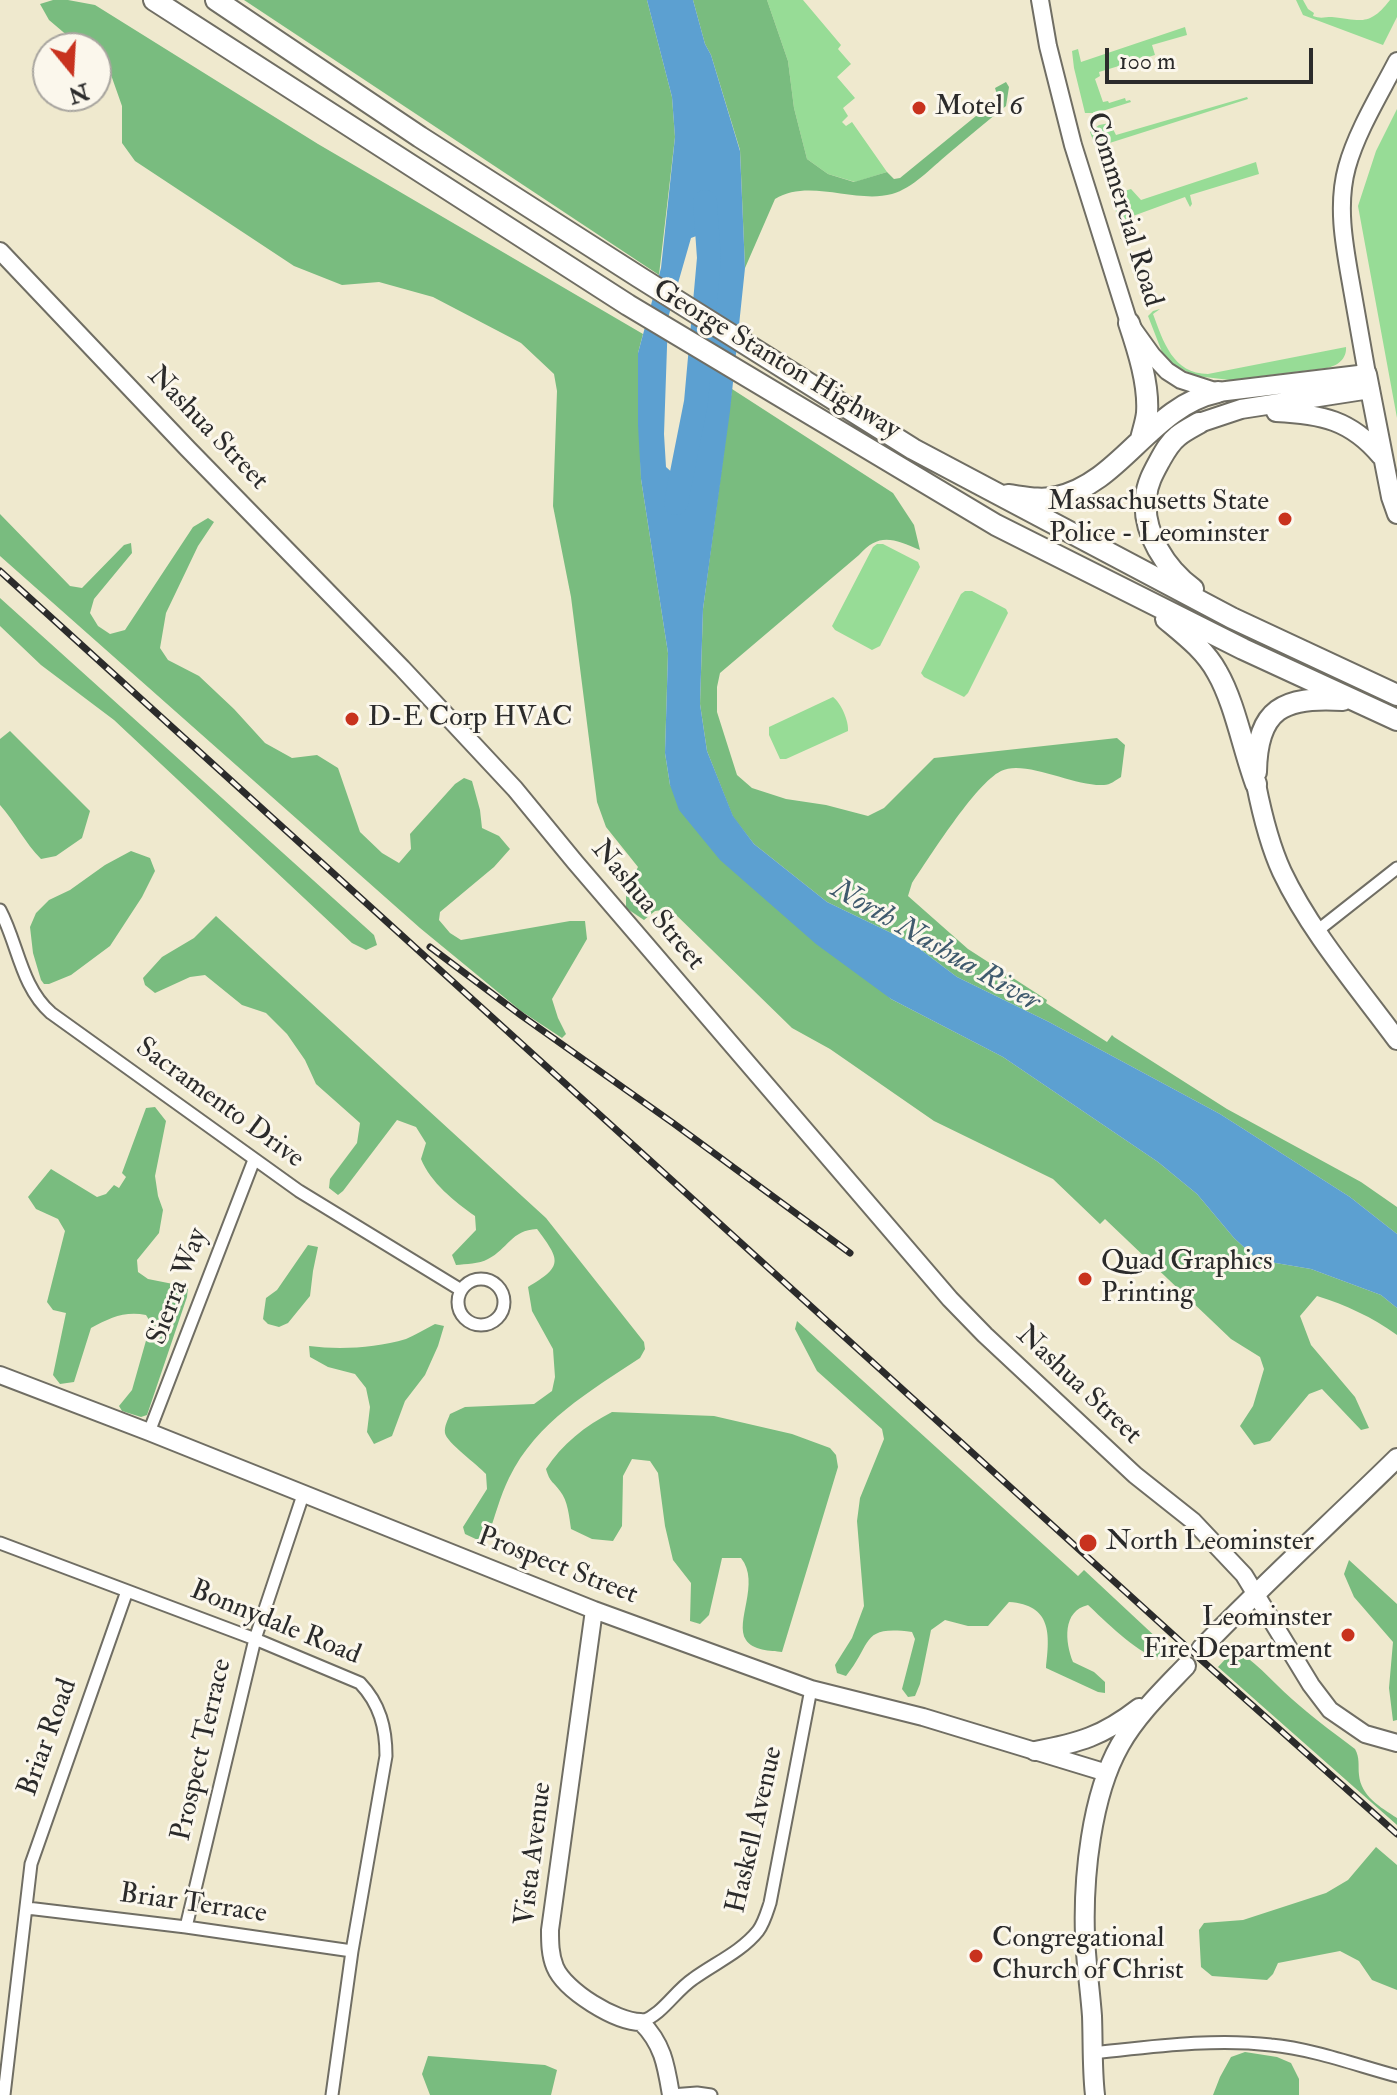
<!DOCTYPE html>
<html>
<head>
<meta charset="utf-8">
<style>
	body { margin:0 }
	#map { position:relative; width:1397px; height:2095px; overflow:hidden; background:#efe9ce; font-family:"IM FELL Double Pica",serif }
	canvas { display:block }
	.north { position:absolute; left:32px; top:32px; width:80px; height:80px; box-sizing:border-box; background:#fbf7ec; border:2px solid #a8a59f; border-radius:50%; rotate:162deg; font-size:22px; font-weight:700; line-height:32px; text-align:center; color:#2b2b2b }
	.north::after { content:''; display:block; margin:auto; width:28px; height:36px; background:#c8321e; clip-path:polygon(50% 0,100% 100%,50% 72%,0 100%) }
	.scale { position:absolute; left:1105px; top:48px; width:208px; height:36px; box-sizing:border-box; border:4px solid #2b2b2b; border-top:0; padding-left:10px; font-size:24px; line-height:28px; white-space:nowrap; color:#2b2b2b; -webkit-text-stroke:6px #fbf7ec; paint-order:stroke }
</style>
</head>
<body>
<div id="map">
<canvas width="1397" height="2095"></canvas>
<div class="north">N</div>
<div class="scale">100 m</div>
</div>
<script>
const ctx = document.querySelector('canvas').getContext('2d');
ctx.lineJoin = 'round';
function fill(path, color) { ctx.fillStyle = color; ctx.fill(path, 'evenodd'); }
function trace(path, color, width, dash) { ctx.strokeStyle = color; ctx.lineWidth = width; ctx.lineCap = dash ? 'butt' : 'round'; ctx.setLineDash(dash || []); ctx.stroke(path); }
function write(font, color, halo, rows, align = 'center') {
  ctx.font = font + ' "IM FELL Double Pica",serif'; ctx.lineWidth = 6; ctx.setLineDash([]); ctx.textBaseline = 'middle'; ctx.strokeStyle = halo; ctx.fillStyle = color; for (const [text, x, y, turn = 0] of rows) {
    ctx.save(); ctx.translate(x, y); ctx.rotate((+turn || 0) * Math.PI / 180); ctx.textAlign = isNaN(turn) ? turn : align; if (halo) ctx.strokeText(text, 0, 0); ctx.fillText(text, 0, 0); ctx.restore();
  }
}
const green = new Path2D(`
	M767 0H803L841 45 838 49 851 64 837 77 855 98 843 108 848 116 842 122 846 126 852 122 887 172 855 182 828 174 807 159 794 108 788 61Z
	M1296 0H1303L1308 9 1314 13 1313 16C1321 19 1324 17 1332 17 1361 20 1369 27 1390 0H1397V17L1383 45 1303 15Z
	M1185 27 1187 35 1152 45 1155 55 1099 72 1100 76 1095 79 1103 102 1108 101 1109 103 1125 98 1126 101 1130 100 1131 102 1096 113H1085L1074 68 1072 51 1078 49 1081 62Z
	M1247 97 1248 99 1097 147 1095 146 1090 132 1099 125 1110 123 1116 135Z
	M1397 109V418L1358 206 1376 151Z
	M1256 162 1259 174 1190 195 1192 204 1190 207 1185 197 1133 216 1135 225 1121 229 1112 198 1118 193 1131 189 1141 200Z
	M1160 309 1153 314C1163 341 1173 374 1208 374L1346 347C1347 359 1337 366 1327 368L1230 380 1196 376 1174 365 1162 352 1148 316 1153 311Z
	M877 544H883L918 562 920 567 880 646 872 650 835 630 832 626 873 547Z
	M965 591H972L1006 609 1008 613 968 693 964 697 924 677 921 673 961 594Z
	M833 697C841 703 849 721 848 731L786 759H780L769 735V727Z`);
const forest = new Path2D(`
	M53 0H68L95 5 318 144 643 334 638 353 641 479 668 653 665 753 670 785 891 999 1003 1057 1158 1162 1197 1194 1234 1238 1258 1260 1311 1269 1381 1295 1397 1308V1335C1372 1317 1346 1305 1317 1296L1300 1316 1311 1345 1355 1397 1369 1428 1361 1430 1322 1389 1309 1394 1270 1441 1254 1445 1240 1426 1253 1406 1264 1369 1260 1357 1231 1339 1105 1219 1100 1224 1053 1179 934 1121 830 1049 792 1028 670 909 655 911 644 920 626 908V891L638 867 606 827 597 802 571 597 553 506 557 391 554 374 521 343 433 297 379 282 342 285 294 266 135 161 122 143V106L110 72 96 60V48H82L49 20 40 4Z
	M244 0H647L672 97 675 137 659 275Z
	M693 0H767L788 61 794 108 807 159 828 174 854 182 887 172 894 179 900 178 998 98 995 88 1006 82 1009 87 1006 106C986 122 967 138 948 154 931 168 913 188 892 194 855 204 809 178 775 199L745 268 740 150 711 55 705 44Z
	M732 389 893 493 914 525 920 550C894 539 879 532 859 555L720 673 717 687V712L737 775 752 788 786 799 826 805 868 816 884 808 934 758 1117 738 1125 745 1121 777C1116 780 1110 785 1104 785 1075 787 1025 759 1001 771 975 784 930 857 912 883L908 896 968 949 1047 1000 1046 1003 1107 1042 1112 1035 1114 1037 1227 1109 1361 1182 1397 1207V1234L1350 1197 1220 1114 1049 1022 957 977 912 943 827 902 754 844 733 817 707 751 700 704 703 609Z
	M0 514 70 586 82 588 124 545 131 543 132 553 94 599 90 613 98 626 110 634 125 630 193 527 208 518 214 522 198 546 166 613 160 648 168 660 199 676 234 709 265 743 292 758 317 755 338 768 360 832 382 853 399 863 411 849 410 834 455 784 464 778 472 781 480 810 482 828 499 836 510 849 494 867 440 912 439 920 450 933 461 940 570 921H585L587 939 552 999 558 1018 566 1034 562 1038 521 1011 420 928 0 556Z
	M0 598 374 935 377 945 366 950 352 943 114 720 41 665 0 626Z
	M10 731 90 811 82 838 56 856 41 859C25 843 15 822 0 805V739Z
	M131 851 150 858 155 871 142 897 110 946 71 975 49 984H44L41 980 33 953 30 927 36 913 49 900 70 890 105 865Z
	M216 916 546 1218 644 1342 645 1349 640 1358C589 1392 537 1421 509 1478 500 1496 495 1517 488 1536L480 1541 465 1534 463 1527 487 1489 486 1474C478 1465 446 1442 445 1433 444 1426 448 1420 450 1414L465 1407 534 1404 552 1391 555 1377 553 1349 532 1311 528 1287C564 1266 560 1260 537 1229 511 1230 508 1249 488 1259 479 1264 466 1264 456 1265L452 1255 476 1230 475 1216C454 1201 431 1183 421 1159L426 1143 416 1127 397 1120 343 1191 338 1195 329 1188 330 1179 357 1143 360 1123 316 1084 305 1060 287 1034 266 1013 242 1005 205 975 190 977 155 993 145 985 143 978 162 957 194 938Z
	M155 1107 166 1121 155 1176 158 1196 163 1210 159 1233 137 1260 138 1272 148 1279 188 1287 187 1297 147 1415 141 1417 122 1411 119 1406 132 1390 151 1323 146 1315C124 1311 110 1318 91 1328L74 1382 60 1384 53 1375 66 1313 53 1310 47 1302 65 1231 58 1219 36 1209 28 1197 51 1169 97 1197 106 1194 114 1185 119 1188 126 1177 122 1173 146 1108Z
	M308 1245 318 1247 313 1271 310 1296 288 1323 279 1327 268 1324 263 1319 266 1298 277 1290Z
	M797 1321 1078 1576 1084 1570 1174 1654C1168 1657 1163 1659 1156 1657 1137 1653 1103 1619 1088 1605 1062 1611 1065 1642 1073 1662L1094 1672 1105 1682V1693L1098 1692 1046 1668C1050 1634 1052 1605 1009 1602L988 1626H968L945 1620 931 1630 920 1684 915 1696 908 1697 902 1689 915 1639 912 1632C860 1625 873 1643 846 1676L837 1673 835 1665 852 1638 864 1606 857 1521 860 1498 884 1439 882 1429 817 1371 795 1329Z
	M435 1324 444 1326 438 1346 425 1375 405 1401 392 1436 374 1444 367 1432 370 1407 366 1388 355 1374 328 1367 310 1357 309 1346C340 1350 375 1348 406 1339 415 1335 425 1329 435 1324Z
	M612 1412 714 1416 792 1434 830 1448 836 1455 838 1467 782 1652C771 1651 752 1650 746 1640 734 1622 761 1583 741 1558H722L709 1615 700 1624 690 1621 691 1583 673 1560 665 1526 658 1473 650 1461 632 1459 623 1476 622 1526 613 1541 592 1539 571 1529C569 1516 568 1501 560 1491 553 1481 550 1483 546 1469 562 1444 585 1426 612 1412Z
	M1349 1560 1397 1604V1720L1393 1721 1389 1688 1393 1642 1354 1597 1344 1574Z
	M1238 1651C1261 1666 1278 1688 1300 1706 1317 1721 1337 1735 1355 1749 1360 1758 1358 1765 1359 1775 1361 1796 1380 1807 1397 1818V1825L1218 1667 1232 1652Z
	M1376 1847 1397 1865V1990L1372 1980 1359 1961 1340 1951 1278 1963 1273 1974 1267 1980 1212 1976 1201 1967 1199 1930 1204 1923 1243 1920 1326 1893 1348 1880Z
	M1245 2052 1277 2057 1291 2063 1299 2079V2095H1213L1220 2077 1231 2057Z
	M428 2056 545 2065 557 2070 551 2095H430L422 2074Z`);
const water = new Path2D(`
	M647 0H693L705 44 711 55 740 151 745 268 730 411 703 609 700 704 707 751 733 816 754 844 827 902 912 943 957 977 1049 1022 1220 1114 1350 1197 1397 1234V1308L1381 1295 1311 1269 1258 1260 1234 1238 1197 1194 1158 1162 1003 1057 891 999 816 944 720 860 679 810 670 785 665 753 668 653 641 479 638 425V353L661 268 675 137 672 97ZM710 231C721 306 707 382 696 456L689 469 676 476 666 467 664 434 668 318 691 238Z`);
const river = new Path2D(`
	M676 503 696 402 709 258 705 202`);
const street = new Path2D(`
	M0 910C18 944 21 987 51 1013L299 1191 461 1290
	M1317 931 1397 868
	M458 1302a23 23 0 1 1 46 0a23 23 0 1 1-46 0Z
	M149 1432 254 1160
	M0 1543 255 1639 360 1683C380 1704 386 1728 386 1756L352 1951 332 2095
	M27 1908 186 1927 352 1951
	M186 1927 255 1639 303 1495
	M641 2022C663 2014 674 1992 693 1979 715 1963 741 1952 758 1931 764 1923 767 1912 770 1903L811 1689
	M1093 2053C1151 2047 1212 2038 1271 2045 1313 2049 1356 2065 1397 2076
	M4 2095 31 1864 127 1591
	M671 2095 697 2093 711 2095`);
const secondary = new Path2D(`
	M1040 0 1048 46 1073 145 1129 323 1152 355 1167 371 1181 380 1218 392
	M0 251 188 449 402 668 515 789 575 862 950 1299 985 1335 1135 1475 1193 1521 1244 1575 1311 1685 1330 1710 1365 1734 1397 1743
	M1367 374C1362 345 1357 317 1352 289 1345 249 1336 207 1347 167 1357 131 1380 94 1397 61
	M0 1375 149 1432 594 1610 811 1689 923 1717 1107 1773
	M594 1610 550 1930C550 1942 550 1955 555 1967 565 1991 616 2022 641 2022 663 2044 666 2065 671 2095`);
const primary = new Path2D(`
	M1218 392 1367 374 1391 497 1397 514
	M1276 412C1321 414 1351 420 1381 456
	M1199 423 1241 409 1370 389
	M1256 784C1262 814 1269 844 1282 872 1310 931 1358 987 1397 1040
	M1201 1649C1264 1583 1332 1522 1397 1458
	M1035 1751C1079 1743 1103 1736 1139 1708
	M1095 2095C1092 2069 1093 2042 1092 2016 1090 1989 1086 1963 1085 1936 1083 1878 1091 1796 1120 1745 1137 1715 1163 1690 1186 1666`);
const highway = new Path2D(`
	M154 0 628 305 996 525 1243 649 1397 720
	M216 0 420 137 639 277 913 449 1232 618 1397 695
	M1129 323C1138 350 1149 384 1147 413 1146 422 1143 430 1141 439
	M1008 495C1024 497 1041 501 1057 497 1121 483 1151 406 1218 392
	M1193 589C1166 569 1142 533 1146 497 1147 484 1153 473 1159 462 1164 453 1169 443 1178 436 1184 431 1192 427 1199 423
	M1166 619C1185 635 1205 650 1217 672 1235 703 1243 749 1256 784
	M1256 772C1257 708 1284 696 1343 700`);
const rail = new Path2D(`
	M0 571 1180 1641 1397 1834
	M430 947 522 1016 673 1123 850 1253`);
const markers = [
	[919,108,8,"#c8321e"],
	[1285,519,8,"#c8321e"],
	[352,719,8,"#c8321e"],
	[1085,1279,8,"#c8321e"],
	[1088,1543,10,"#c8321e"],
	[1348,1635,8,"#c8321e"],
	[976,1956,8,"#c8321e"]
];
const poiNames = [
	["Motel 6",935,108],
	["Massachusetts State",1269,503,"right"],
	["Police - Leominster",1269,535,"right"],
	["D-E Corp HVAC",368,719],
	["Quad Graphics",1101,1263],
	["Printing",1101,1295],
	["North Leominster",1106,1543],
	["Leominster",1332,1619,"right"],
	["Fire Department",1332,1651,"right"],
	["Congregational",992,1940],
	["Church of Christ",992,1972]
];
const streetNames = [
	["Commercial Road",1123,210,73],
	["George Stanton Highway",776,361,31],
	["Nashua Street",207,429,46],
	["Nashua Street",647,906,50],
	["Sacramento Drive",219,1104,36],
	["Sierra Way",179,1287,-69],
	["Nashua Street",1078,1386,43],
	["Prospect Street",557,1567,21],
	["Bonnydale Road",275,1624,22],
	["Briar Road",49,1738,-70],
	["Prospect Terrace",203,1750,-77],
	["Haskell Avenue",756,1830,-77],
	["Vista Avenue",535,1854,-83],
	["Briar Terrace",193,1905,8]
];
const waterNames = [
	["North Nashua River",935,947,30]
];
fill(green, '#97dc96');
fill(forest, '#79bc7f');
fill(water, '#5ca0d1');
trace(river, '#5ca0d1', 24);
trace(street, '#706e64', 15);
trace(secondary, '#706e64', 20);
trace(primary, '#706e64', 22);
trace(highway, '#706e64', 24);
trace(street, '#fff', 11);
trace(secondary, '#fff', 16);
trace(primary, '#fff', 18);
trace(highway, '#fff', 20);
trace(rail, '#2b2b2b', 7);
trace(rail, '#fbf7ec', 4, [12]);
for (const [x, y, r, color] of markers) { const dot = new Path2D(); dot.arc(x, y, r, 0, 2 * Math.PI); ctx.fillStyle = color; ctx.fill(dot); trace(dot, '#fbf7ec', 3); }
write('28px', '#2b2b2b', '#fbf7ec', poiNames, 'left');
write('28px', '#2b2b2b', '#fbf7ec', streetNames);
write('italic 30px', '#3f5a6d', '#fbf7ec', waterNames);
</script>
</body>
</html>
